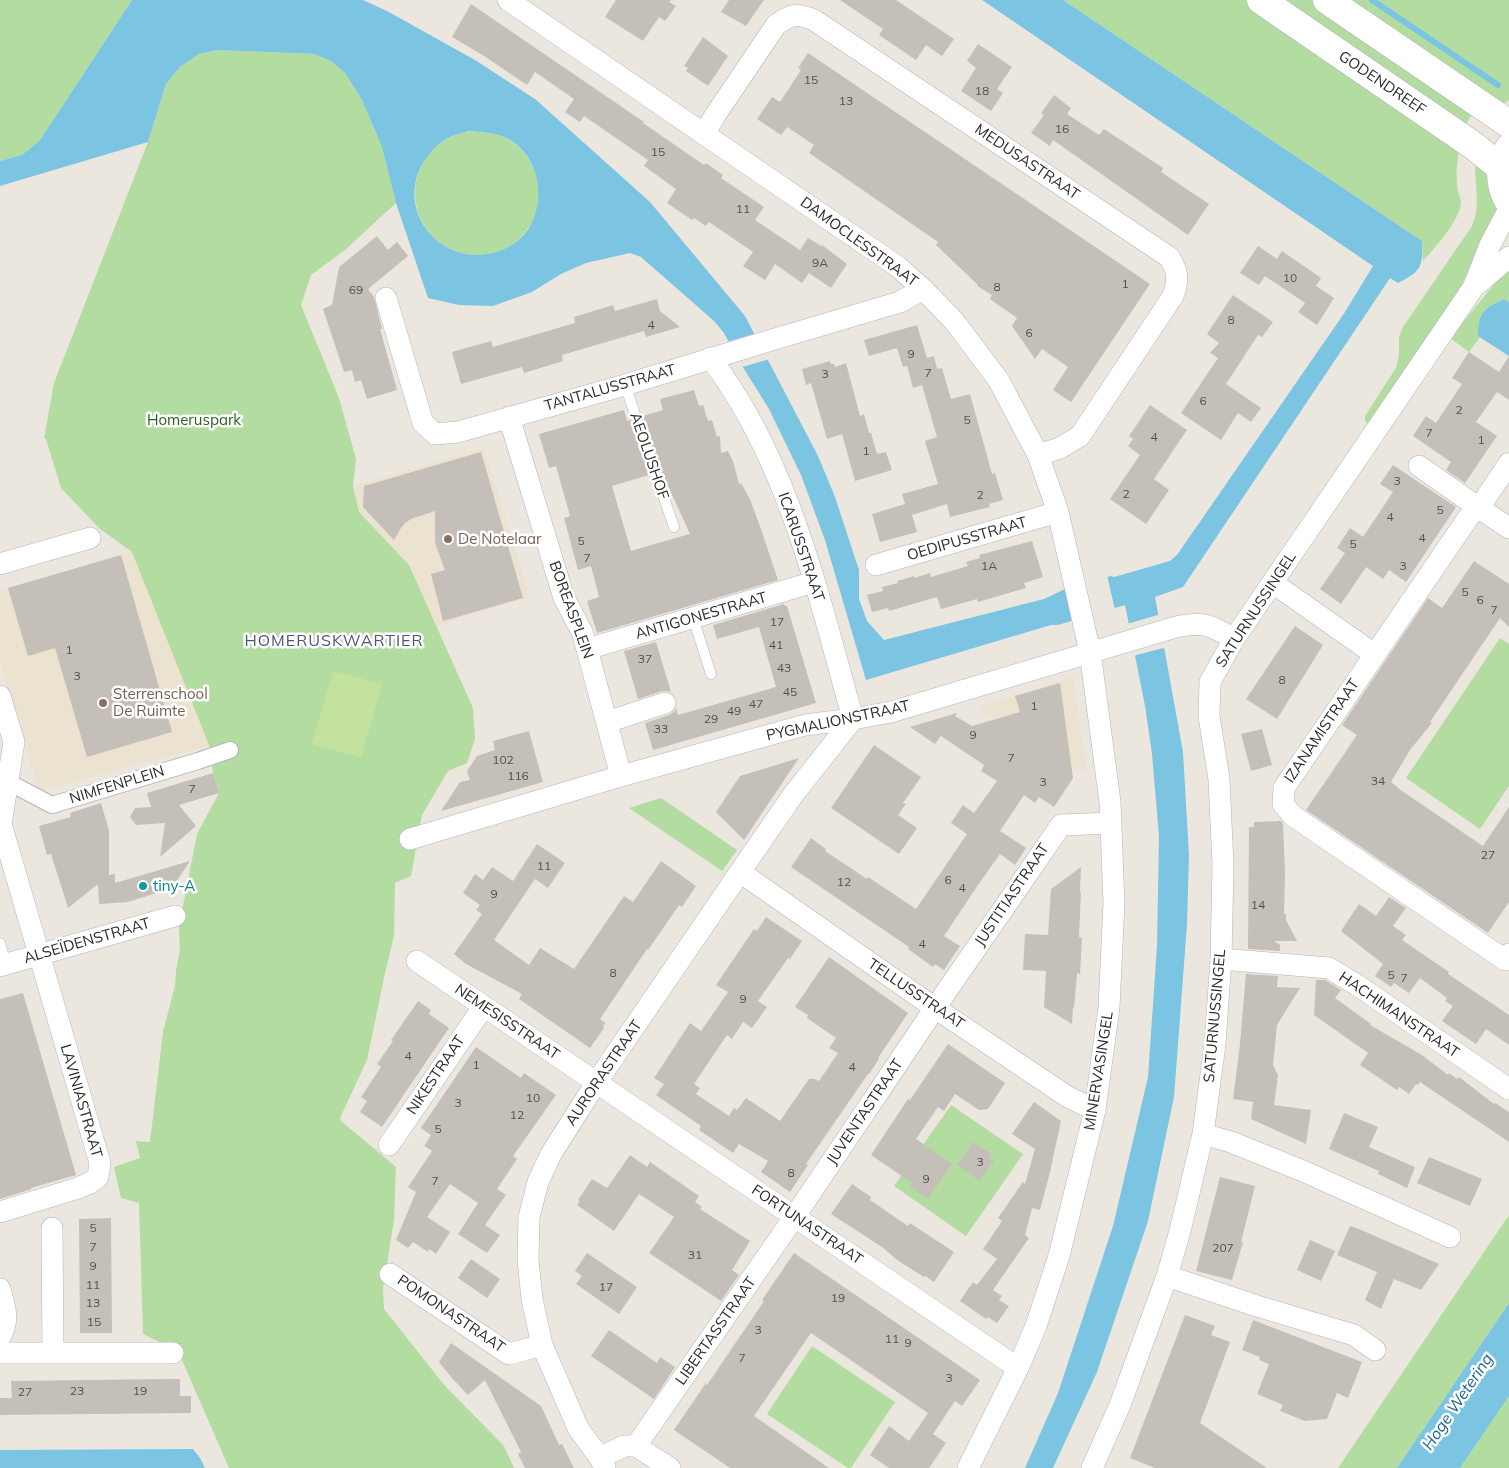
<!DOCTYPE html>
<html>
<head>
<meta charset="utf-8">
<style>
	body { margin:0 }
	canvas { display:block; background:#ebe6de }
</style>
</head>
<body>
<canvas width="1509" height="1468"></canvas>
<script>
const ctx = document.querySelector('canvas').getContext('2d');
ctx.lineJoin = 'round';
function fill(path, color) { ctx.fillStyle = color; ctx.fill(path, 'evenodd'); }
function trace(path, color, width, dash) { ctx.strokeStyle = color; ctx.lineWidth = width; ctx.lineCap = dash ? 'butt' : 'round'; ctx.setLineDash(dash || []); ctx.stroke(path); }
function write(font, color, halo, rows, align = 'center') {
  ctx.font = font + ' Mulish,sans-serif'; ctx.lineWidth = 5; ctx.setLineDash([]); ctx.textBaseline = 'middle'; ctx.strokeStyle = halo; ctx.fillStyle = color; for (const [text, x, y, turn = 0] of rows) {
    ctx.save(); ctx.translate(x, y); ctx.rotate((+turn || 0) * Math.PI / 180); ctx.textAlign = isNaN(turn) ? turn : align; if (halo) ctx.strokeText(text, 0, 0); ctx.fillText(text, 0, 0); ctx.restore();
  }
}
const education = new Path2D(`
	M484 448 530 597 435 626 409 565 359 513 353 486Z
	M132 552 210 745 39 791 0 662V591Z
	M1072 677 1087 773 1068 765 979 708Z`);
const green = new Path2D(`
	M0 0H132L40 140 22 155 0 161Z
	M1063 0H1248L1459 152C1456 165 1456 177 1458 191 1459 194 1460 198 1461 202 1461 219 1434 249 1423 261L1422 241Z
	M1268 0H1314L1475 110 1461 131Z
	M1335 0H1509V100L1497 108Z
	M217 50 314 54 331 61 345 73 362 100 382 147 396 203 345 250 311 275 301 305 339 398 356 459 353 486 359 512 409 565 473 708 475 739 467 763 448 771 422 815 411 876 395 883 394 936 385 973 367 1060 340 1118 341 1121 396 1167 394 1220 383 1288 384 1309 445 1386 504 1446 514 1468H229L178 1351 143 1334 139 1203 121 1198 114 1167 140 1158 136 1141 150 1142 163 1032 175 986 176 971 180 950 179 926 197 834 219 793 213 773 209 745 132 552 99 528 61 488 46 439 44 438 54 383 148 142 166 84 180 67 199 54Z
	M415 193a62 62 0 1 1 124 0a62 62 0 1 1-124 0Z
	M1476 160 1484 164 1498 206 1494 225 1450 306 1369 425 1365 421V416L1396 368 1399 355V337L1403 327 1472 226C1482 204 1473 182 1476 160Z
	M1509 266V302L1504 299C1484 308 1478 312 1478 335L1480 337 1469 352 1450 338Z
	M1500 638 1509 644V786L1480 829 1406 778Z
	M661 798 737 850 722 871 629 808Z
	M951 1105 1023 1154 966 1236 894 1186Z
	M1509 1215V1303L1397 1468H1338Z
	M812 1346 895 1402 851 1468H848L767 1414Z
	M1509 1396V1468H1460Z`);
const pitch = new Path2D(`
	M333 671 382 684 361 758 312 744Z`);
const water = new Path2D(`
	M132 0H363L387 11 475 60 535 99 650 202 745 316 818 456 835 497 859 570V599L867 621 884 640 1044 599 1065 589 1111 576 1114 577 1170 561 1177 555 1345 312 1373 266 982 0H1063L1422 241C1423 266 1422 271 1398 283L1390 278 1183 587 1155 597 1183 752 1189 855 1187 924 1174 1097 1148 1221 1097 1372 1053 1468H1025L1058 1393 1113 1226 1148 1077 1157 946 1159 836 1152 754 1145 706 1125 605 1058 625H1051L866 680 825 540 801 475 769 409 736 356 724 333 714 321 641 257 630 253 586 263 561 274 532 292 493 306 459 305 428 298 396 203 382 147 362 100 345 73 331 61 314 54 217 50 199 54 180 67 166 84 148 142 0 186V161L22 155 40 140ZM469 131C482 132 494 132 506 138 537 153 547 194 531 224 525 237 510 248 496 252 438 269 391 205 427 157 433 149 441 141 450 137 456 134 463 133 469 131Z
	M1504 299 1509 302V356L1478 336C1478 312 1484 308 1504 299Z
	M1509 1303V1396L1460 1468H1397Z
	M193 1449 200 1458 205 1468H0V1450Z`);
const pier = new Path2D(`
	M757 333 770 359 742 367 726 342Z
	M1107 575 1115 610 1072 623 1065 587Z
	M1161 614 1167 647 1133 656 1127 624Z`);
const stream = new Path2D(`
	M1372 0 1498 85`);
const building = new Path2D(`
	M616 0H671L669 2 676 6 665 21 659 17 643 41 605 17Z
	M729 0H764L746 26 721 12Z
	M840 0H896L954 39 942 56 926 45 916 60 879 35 883 29Z
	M471 4 644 122 643 123 704 165 706 163 723 175 721 178 764 207 755 220 800 250 808 238 821 246 822 245 847 264 831 288 809 273 802 283 775 264 765 280 743 266 753 252 709 222 706 226 694 218 692 220 667 203 676 189 644 166 648 160 584 116 580 122 565 112 574 99 535 72 527 85 484 56 452 37Z
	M703 37 728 56 708 86 686 71 688 68 684 66Z
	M978 44 1012 67 997 89 1003 93 991 111 961 91 976 68 967 61Z
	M808 53 1150 284 1071 402 1053 390 1068 367 1042 349 1035 359 1012 326 1017 318 990 299 992 295 977 286 978 285 936 245 938 242 809 153 814 145 787 127 781 135 757 119 772 97 780 102 801 70 798 68Z
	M1054 95 1071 108 1067 114 1099 135 1104 129 1163 168 1161 172 1209 204 1188 235 1053 140 1050 146 1031 133 1044 115 1041 113Z
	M377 236 388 250 397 242 408 256 368 289 374 297 382 329H380L397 390 367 399 361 380 355 382 352 370 344 372 323 309 332 305 339 267Z
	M1258 246 1277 259 1282 251 1321 278 1316 286 1334 298 1317 325 1298 312 1305 303 1265 276 1259 285 1240 273Z
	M1233 295 1273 322 1262 337 1258 335 1226 384 1261 408 1251 422 1238 413 1221 440 1181 413 1218 358 1210 353 1219 343 1207 334Z
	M657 299 660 311 680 327 646 337 644 331 562 355 563 361 524 373 522 367 461 384 452 352 491 341 493 347 575 323 574 317 613 305 615 311Z
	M917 325 927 358 934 356 937 369 942 368 951 399 970 394 992 474 995 473 1003 500 989 504 990 507 950 517 947 504 912 515 917 532 880 542 872 514 905 504 902 494 938 484 925 441 937 437 922 385 913 388 907 366 903 367 897 348 869 356 864 340Z
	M1469 352 1499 372 1509 356V400L1497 392 1476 422 1497 436 1465 483 1446 470 1451 462 1413 436 1426 416 1436 423 1462 384 1452 378Z
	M830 361 831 364H834L835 367 846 363 860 416 864 414 869 433H871L877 454 886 452 892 470 855 481 842 434 827 439 811 383 806 385 802 369Z
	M694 390 699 406 703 405 708 421 712 420 717 437 720 436 721 453 728 451 733 461 739 484 741 483 750 499 762 532 778 580 597 633 587 601 599 597 591 566 578 570 564 518 570 516 556 466 549 468 539 434 624 410 627 421 630 420 649 475 612 486 631 551 665 541 690 534 663 475 643 416 663 410 660 399Z
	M1150 405 1187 430 1154 479 1169 490 1146 524 1110 499 1140 455 1128 446 1133 439 1129 436Z
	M481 452 523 598 443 621 431 574 445 570 435 543V511L411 519 405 523 401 528 394 540 363 507 364 486Z
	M1393 465 1456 507 1406 582 1389 570 1383 579 1366 567 1341 604 1320 589 1345 553 1337 548 1350 528 1363 537 1393 492 1380 484Z
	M1032 541 1043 577 1024 583 1026 588 978 602 977 599 941 609 937 597 889 611 888 608 872 612 867 595 883 591 882 587 898 583 897 581 914 576V578L930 573 931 577 968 566 966 562 980 558 979 555Z
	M121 555 172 732 87 757 55 648 28 656 8 588Z
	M1474 561 1509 584V627L1500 618 1430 722 1432 723 1410 750 1391 782 1402 791 1483 846 1509 807V902L1488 933 1306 810 1357 735 1342 725 1428 598 1442 608Z
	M784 604 785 606H787L816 703 653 750 645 723 669 715 674 712 676 708 678 715 776 687 759 627 717 639 713 625Z
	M1295 626 1323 645 1277 719 1246 699Z
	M656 642 671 692 667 691H662L638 699 624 651Z
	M1060 683 1073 778 1054 807 1039 797 1035 803 1024 795 1000 831 1026 848 1015 865 1000 854 976 888 944 936 960 946 944 970 935 964 933 967 908 949 909 947 791 867 811 838 826 849 825 851 867 879 868 877 916 909 967 834 951 823 963 805 974 813 997 781 981 771 984 765 941 736 935 744 910 727 957 713 955 716 972 726 1020 712 1015 696Z
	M1262 729 1272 765 1251 771 1241 734Z
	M529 731 543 782 441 811 460 782 470 780 467 771 477 756 495 750 493 741Z
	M874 745 921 777 903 803 906 804 898 815 917 828 899 854 831 808Z
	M799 758 744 840 716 812 740 776Z
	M213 773 219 793 179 805 196 826 160 857 165 823 136 825 130 817 135 808 151 807 147 793Z
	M101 803 109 831V875L115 874V883L190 861 172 888 128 902 99 904 98 884 68 908 51 854 47 855 39 826 71 817 70 813Z
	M1281 821 1283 824 1285 873 1284 914H1286V920L1297 941H1274L1280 945V951L1248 949 1249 827H1254V822Z
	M537 844 565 863 548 888 535 879 494 940 529 965 540 948 574 969 624 896 633 902 661 861 696 886 682 907 679 905 648 950 647 949 600 1019 605 1023 603 1027 604 1028 590 1048 519 999 522 994 466 964 454 954 482 914 476 910 480 905 463 893 475 874 483 880 492 867 513 881Z
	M1081 867 1080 891 1081 892 1079 937 1082 938 1080 974 1077 973 1074 1008 1073 1007 1072 1024 1044 1007 1046 971 1023 970 1025 934 1048 935 1051 889Z
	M1389 897 1406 908 1393 926 1406 935 1402 940 1449 972 1448 974 1509 1015V1045L1486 1029 1476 1044 1442 1021 1453 1006 1445 1001 1447 998 1420 978 1409 993 1394 983 1391 987 1375 976 1383 964 1341 931 1359 904 1376 916Z
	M766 917 802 941 790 959 788 958 758 1001 767 1007 752 1028 743 1022 732 1039 727 1035 694 1084 700 1088 696 1094 729 1116 734 1108 737 1110 746 1098 780 1121 809 1079H815L819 1081 838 1053 829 1048 836 1038 807 1018 808 1015 795 1007 829 957 908 1013 878 1058 879 1059 869 1074H868L806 1164 808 1165 790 1192 761 1172 768 1161 739 1144 733 1153 699 1130 701 1126 656 1095 664 1084 654 1078 690 1023 701 1031 728 992 716 985 754 929 757 931Z
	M1246 974 1278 976 1277 987 1300 988 1277 1025 1273 1065 1278 1075 1274 1105 1311 1110 1306 1144 1251 1119 1253 1102 1233 1099 1240 1044Z
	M1316 980H1325L1341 990 1335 998 1371 1024 1370 1025 1422 1055 1448 1075 1449 1073 1457 1079 1459 1077 1494 1104 1495 1103 1509 1112V1142L1420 1082 1418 1085 1416 1084 1409 1094 1399 1087 1397 1090 1360 1065 1368 1053 1314 1015Z
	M23 993 76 1175 31 1188 32 1189 0 1199V999Z
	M418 1001 431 1010 429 1014 449 1028 382 1127 360 1112 367 1101 361 1097 381 1067 377 1064 393 1041 391 1040Z
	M948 1044 1005 1083 988 1109 979 1110 955 1094 944 1111 938 1107 916 1139 952 1164 928 1199 910 1187 912 1183 871 1155 908 1099 910 1100Z
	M476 1047 521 1078 524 1073 556 1095 513 1156 517 1159 497 1189 506 1195 485 1225 500 1235 487 1253 458 1234 478 1203 450 1184 427 1217 450 1232 436 1254 429 1249 428 1252 413 1242 408 1248 396 1240 416 1192 408 1187 432 1151 424 1146 431 1135 421 1128Z
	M1034 1102 1061 1121 1050 1172 1040 1210 1032 1208 1025 1235 1029 1238 993 1290 1002 1296 999 1300 1009 1306 997 1323 988 1317 986 1319 960 1301 973 1282 977 1285 997 1259 983 1249 1002 1221 998 1218 1023 1182 1025 1184 1035 1149 1012 1134Z
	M1344 1113 1378 1127 1369 1147 1415 1167 1407 1188 1378 1174 1379 1171 1329 1149Z
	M973 1142 991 1154 989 1158 994 1161 980 1181 957 1165Z
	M630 1155 647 1167 650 1162 699 1196 695 1202 702 1207 700 1209 750 1241 732 1270 739 1275 721 1301 649 1253 674 1217 639 1194 614 1231 577 1205 580 1201 578 1200 592 1179 607 1188Z
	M1429 1157 1482 1179 1470 1206 1417 1183Z
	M1220 1177 1255 1186 1241 1242H1243L1232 1280 1196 1271Z
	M852 1184 871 1197 870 1200 908 1226 910 1223 954 1252 934 1282 925 1276 924 1277 897 1260 882 1247 831 1214Z
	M111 1218 112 1333H80L79 1219Z
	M1350 1226 1359 1229 1439 1264 1421 1290 1394 1279 1381 1309 1365 1300 1377 1272 1337 1255Z
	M1310 1240 1335 1251 1321 1281 1297 1270Z
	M587 1253 637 1287 619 1314 576 1284 582 1276 575 1271Z
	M794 1253 980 1380 962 1406 955 1401 933 1434 946 1443 929 1468H889L870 1455 889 1426 909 1441 928 1413 811 1333 754 1416 829 1468H730L674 1430 706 1383 707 1385 764 1301 762 1300Z
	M471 1259 500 1279 487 1298 458 1278Z
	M1185 1315 1215 1326 1211 1335 1230 1342 1200 1423 1267 1468H1155L1130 1458Z
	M1253 1320 1362 1362 1348 1398 1337 1393 1327 1419 1305 1421 1280 1411 1283 1405 1257 1394 1269 1364 1259 1360 1260 1357 1242 1350Z
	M609 1330 657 1363 660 1357 675 1367 654 1399 591 1356Z
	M451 1343 541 1406 559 1445 562 1444 574 1468H525L518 1454 521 1452 485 1380 468 1395 451 1377 439 1362Z
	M167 1379H180V1396H191V1413L0 1415V1398H12L11 1381Z`);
const service = new Path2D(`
	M625 385 674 527
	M693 618 711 674
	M0 943 6 964`);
const pedestrian = new Path2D(`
	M0 784 8 782 52 805 198 761 230 750`);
const minor = new Path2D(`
	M508 0 897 266 923 289 954 321 999 381 1038 455 1058 512 1090 652 1110 802 1114 903 1109 1007 1095 1110 1059 1256 1036 1326 1018 1368 968 1468
	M704 134 716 114 776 25C791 14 797 13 814 20L1169 257C1178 270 1179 281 1173 296L1080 436 1060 448 1038 455
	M1475 286 1509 257
	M386 298 423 423 435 434 458 432 625 385 775 339 900 302 923 289
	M509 417 564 598 582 632 587 649 621 776
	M1419 466 1479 508 1509 463
	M1509 528 1479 508 1473 512 1468 518 1284 788 1283 804 1293 816 1505 960 1509 954
	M0 564 90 538
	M876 565 1058 512
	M1273 583 1374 654
	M587 649 814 582
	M0 696 14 742 1 824 100 1163 98 1177 90 1183 78 1188 0 1212
	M607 722 665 703
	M410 839 621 776 805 725 853 719 891 712 1176 627C1203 621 1211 625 1234 639
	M740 872 935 1008 1068 1097 1095 1110
	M1221 959 1329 968 1357 985 1509 1089
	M417 961 1018 1368
	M0 966 175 916
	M1203 1134 1231 1142 1303 1171 1450 1237
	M389 1145 484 1006
	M52 1228 53 1353
	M390 1274 509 1354 542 1345
	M1167 1276 1257 1306 1354 1335 1375 1350
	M0 1289C5 1307 10 1321 0 1337
	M0 1353H173
	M636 1446 795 1216 935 1008 1061 825 1111 823
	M600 1458 624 1446H636L670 1468
	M605 1468 600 1458 578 1428 542 1345 532 1299 528 1260 529 1217 538 1182 551 1154 596 1083 740 872 793 795 853 719C819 598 789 460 710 358
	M1092 1468 1120 1405 1167 1276 1180 1231 1203 1134 1215 1044 1221 959 1223 865 1219 779 1209 716 1210 682 1234 639 1473 288 1490 245 1509 209`);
const secondary = new Path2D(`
	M1261 0 1474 146 1501 168
	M1327 0 1509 124
	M1509 148C1498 165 1499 185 1509 202`);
const markers = [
	[448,539,5,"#8d6e63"],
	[103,703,5,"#8d6e63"],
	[143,886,5,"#0f9aa8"]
];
const numberNames = [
	["15",811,80],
	["18",982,91],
	["13",846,101],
	["16",1062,129],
	["15",658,152],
	["11",743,209],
	["9A",820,263],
	["10",1290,278],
	["1",1125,284],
	["8",997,287],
	["69",356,290],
	["8",1231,320],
	["4",651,325],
	["6",1029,333],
	["9",911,354],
	["7",928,373],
	["3",825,374],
	["6",1203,401],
	["2",1459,410],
	["5",967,420],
	["7",1429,433],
	["4",1154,437],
	["1",1481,440],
	["1",866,451],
	["3",1397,481],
	["2",1126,494],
	["2",980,495],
	["5",1440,510],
	["4",1390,517],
	["4",1422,538],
	["5",581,541],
	["5",1353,544],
	["7",587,558],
	["1A",989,566],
	["3",1403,566],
	["5",1465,592],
	["6",1480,600],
	["7",1494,610],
	["17",777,622],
	["41",776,645],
	["1",69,650],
	["37",645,659],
	["43",784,668],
	["3",77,676],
	["8",1282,680],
	["45",790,692],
	["47",756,704],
	["1",1034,706],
	["49",734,711],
	["29",711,719],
	["33",661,729],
	["9",973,735],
	["7",1011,758],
	["102",503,760],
	["116",518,776],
	["34",1378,781],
	["3",1043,782],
	["7",192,789],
	["27",1488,855],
	["11",544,866],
	["6",948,880],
	["12",844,882],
	["4",962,888],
	["9",494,894],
	["14",1258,905],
	["4",922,944],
	["8",613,973],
	["5",1391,975],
	["7",1404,978],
	["9",743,999],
	["4",408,1056],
	["1",476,1065],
	["4",852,1067],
	["10",533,1098],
	["3",458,1103],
	["12",517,1115],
	["5",438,1129],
	["3",980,1162],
	["8",791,1173],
	["9",926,1179],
	["7",435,1181],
	["5",93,1228],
	["7",93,1247],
	["207",1223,1248],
	["31",695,1255],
	["9",93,1266],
	["11",93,1285],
	["17",606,1287],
	["19",838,1298],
	["13",93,1303],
	["15",94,1322],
	["3",758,1330],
	["11",892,1339],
	["9",908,1343],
	["7",742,1358],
	["3",949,1378],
	["23",77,1391],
	["19",140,1391],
	["27",25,1392]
];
const streetNames = [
	["GODENDREEF",1382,83,34],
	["MEDUSASTRAAT",1027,162,34],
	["DAMOCLESSTRAAT",859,242,36],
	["TANTALUSSTRAAT",610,388,-16],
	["AEOLUSHOF",649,456,71],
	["OEDIPUSSTRAAT",967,539,-16],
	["ICARUSSTRAAT",801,547,71],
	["BOREASPLEIN",571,610,70],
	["SATURNUSSINGEL",1256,610,-57],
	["ANTIGONESTRAAT",701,616,-16],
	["PYGMALIONSTRAAT",838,721,-12],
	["IZANAMISTRAAT",1322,731,-56],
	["NIMFENPLEIN",117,785,-17],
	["JUSTITIASTRAAT",1012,895,-56],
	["ALSEÏDENSTRAAT",87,941,-16],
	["TELLUSSTRAAT",916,994,34],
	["HACHIMANSTRAAT",1399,1015,34],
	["SATURNUSSINGEL",1215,1016,-85],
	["NEMESISSTRAAT",507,1022,34],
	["MINERVASINGEL",1099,1071,-81],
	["AURORASTRAAT",604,1073,-56],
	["NIKESTRAAT",436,1075,-56],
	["LAVINIASTRAAT",81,1101,74],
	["JUVENTASTRAAT",865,1112,-56],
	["FORTUNASTRAAT",807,1225,34],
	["POMONASTRAAT",451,1314,34],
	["LIBERTASSTRAAT",716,1331,-55]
];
const parkNames = [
	["Homeruspark",194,420]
];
const educationNames = [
	["De Notelaar",458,539],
	["Sterrenschool",113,694],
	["De Ruimte",113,711]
];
const cultureNames = [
	["tiny-A",153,886]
];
const neighbourhoodNames = [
	["HOMERUSKWARTIER",334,641]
];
const waterNames = [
	["Hoge Wetering",1458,1402,-56]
];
fill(education, '#ebe3cf');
fill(green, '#b3dca0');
fill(pitch, '#c3e29d');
fill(water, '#7bc5e3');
fill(pier, '#ebe6de');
trace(stream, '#7bc5e3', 6);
fill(building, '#c4c0b9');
trace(service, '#b2b4bd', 11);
trace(pedestrian, '#b2b4bd', 18);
trace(minor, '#b2b4bd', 22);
trace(secondary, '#b2b4bd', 29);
trace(service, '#fff', 10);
trace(pedestrian, '#fff', 16);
trace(minor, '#fff', 21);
trace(secondary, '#fff', 28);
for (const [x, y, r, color] of markers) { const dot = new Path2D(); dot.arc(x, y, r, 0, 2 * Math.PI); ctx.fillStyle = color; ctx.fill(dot); trace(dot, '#fff', 2); }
write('12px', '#51504e', null, numberNames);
write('15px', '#2b2b2b', '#fff', streetNames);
write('15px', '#2d6121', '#fff', parkNames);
write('15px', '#785e54', '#fff', educationNames, 'left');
write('15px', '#0d838f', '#fff', cultureNames, 'left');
ctx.letterSpacing = '1px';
write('16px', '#4f5577', '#fff', neighbourhoodNames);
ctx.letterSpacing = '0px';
write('italic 16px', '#1b648f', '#fff', waterNames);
</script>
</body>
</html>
